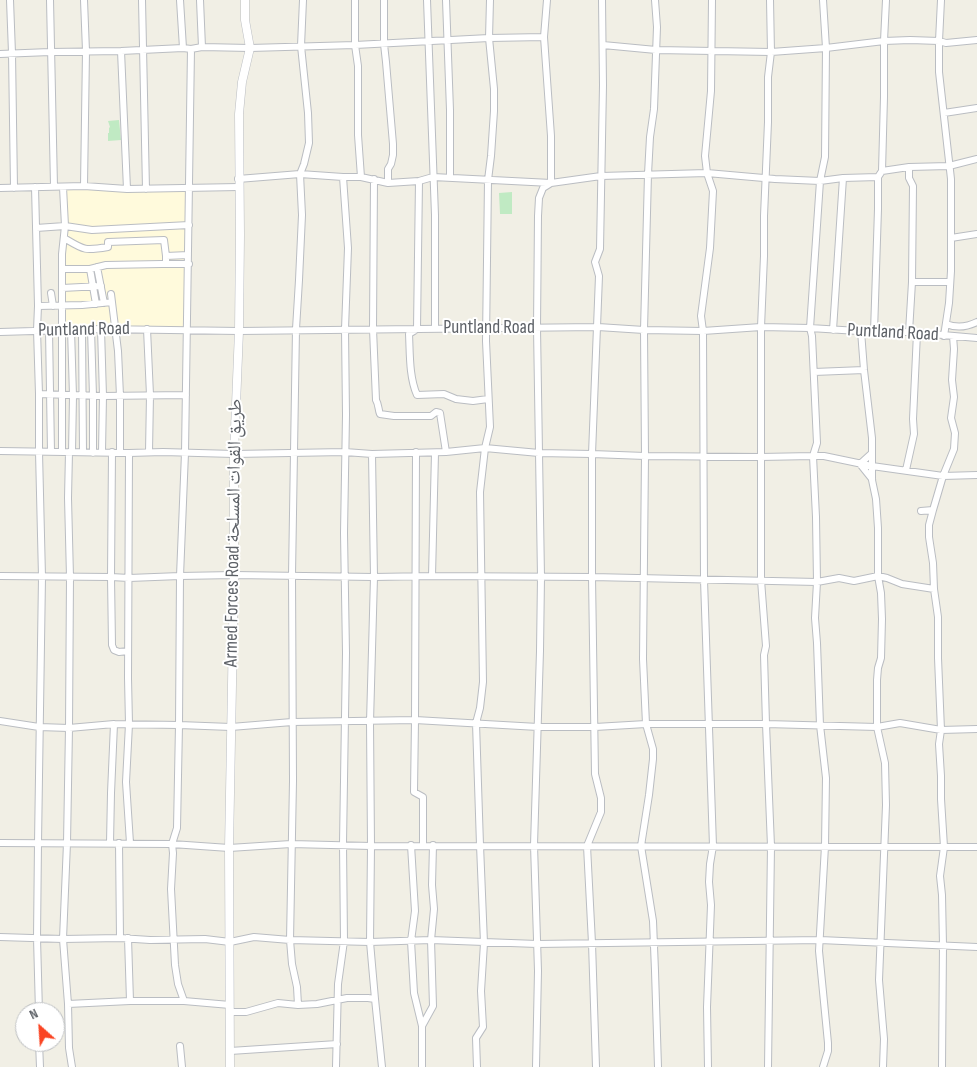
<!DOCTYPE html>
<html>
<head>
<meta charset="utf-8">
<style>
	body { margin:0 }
	#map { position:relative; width:977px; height:1067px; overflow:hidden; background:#f1efe5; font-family:"Sofia Sans Condensed",sans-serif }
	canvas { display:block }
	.north { position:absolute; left:15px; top:1002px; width:50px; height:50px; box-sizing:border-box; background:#fff; border:1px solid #bec0c2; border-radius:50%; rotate:334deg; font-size:14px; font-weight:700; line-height:20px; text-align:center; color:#5d6167 }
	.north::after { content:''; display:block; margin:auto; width:18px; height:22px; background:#fa4422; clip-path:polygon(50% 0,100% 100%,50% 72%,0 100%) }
</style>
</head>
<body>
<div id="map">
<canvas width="977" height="1067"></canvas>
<div class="north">N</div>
</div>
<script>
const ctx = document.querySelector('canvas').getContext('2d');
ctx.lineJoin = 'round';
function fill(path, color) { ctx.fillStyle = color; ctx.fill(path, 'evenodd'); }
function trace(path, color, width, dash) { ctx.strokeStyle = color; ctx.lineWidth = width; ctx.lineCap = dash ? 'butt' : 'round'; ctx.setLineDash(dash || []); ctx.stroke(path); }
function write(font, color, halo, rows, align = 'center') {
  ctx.font = font + ' "Sofia Sans Condensed","Noto Naskh Arabic",sans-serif'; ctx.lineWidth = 4; ctx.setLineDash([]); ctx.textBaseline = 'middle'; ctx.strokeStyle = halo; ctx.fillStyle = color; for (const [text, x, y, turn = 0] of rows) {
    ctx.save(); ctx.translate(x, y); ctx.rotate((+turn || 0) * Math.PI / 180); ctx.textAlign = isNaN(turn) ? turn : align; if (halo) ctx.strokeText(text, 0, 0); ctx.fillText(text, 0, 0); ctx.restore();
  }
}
const commercial = new Path2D(`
	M66 190H186L184 327 65 326Z`);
const green = new Path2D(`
	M119 120 121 140 108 141V133H109V128L110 127 108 121Z
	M512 192V214H500L499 193Z`);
const minor = new Path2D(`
	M10 0 12 53 14 188
	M50 0 54 186
	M142 0 146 189
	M180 0 183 48
	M200 0 202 47
	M355 0V45L358 66V135L361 177
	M384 0V44L386 62 393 144V155L391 164 388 169V183
	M427 0 435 215V328
	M446 0 450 110V177
	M655 0 657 27 654 109 650 137 648 174 644 330 645 456 643 659 646 724 653 749V759L649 795 641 846 653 921 655 971 658 1067
	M823 0 826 48 825 157 820 181 810 328 812 336 817 443 813 456 816 517 817 582 815 618 817 643 820 725 826 778 825 846 819 951 828 1043V1051L823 1067
	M941 0 939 41V72L951 179V271L949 303 944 336
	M603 45 656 50 771 52 826 48 884 41 910 40 939 41 946 43 977 40
	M121 51 127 189
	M0 54 50 52 121 51 183 48 191 49 202 47 250 48 355 45 489 38 544 37
	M944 113 977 108
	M909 167V178L913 186 912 282 909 332
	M882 171 884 97V41L886 0
	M238 179 300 174 343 177H361L388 183 419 181 433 177 551 183 601 176 707 173 775 179 820 181 843 178 878 177 882 171 909 167 949 166 977 159
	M374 179 373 329 376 400C379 405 378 409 380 414L394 416H431L436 412 440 413 446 452
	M419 181 417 329 409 334C410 353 409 377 417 395L444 394 456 399 473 401 488 399
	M84 186 86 51 84 0
	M35 187 38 306 37 330 39 394V452L42 577 38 843 37 938 39 1012
	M0 188 84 186 127 189 239 187
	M36 228 65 226 92 230 189 225
	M64 238C84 250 84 251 108 247V242L164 240 166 256V264
	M951 238 977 234
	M166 256 188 255
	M97 267 104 303
	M63 269H90L106 265 162 264H189
	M90 269 96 304
	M912 282H950
	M62 288 101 286
	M51 293 53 306
	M111 294 118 351 120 396V452
	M38 306 82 305 112 302
	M946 324C956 328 967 327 977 322
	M71 329 73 396 72 452
	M82 329 83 452
	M91 329 93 396V453
	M101 329 103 396 102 452
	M147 329 150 395 149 452
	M49 330 51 452
	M833 330 843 178
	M861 331 864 370 872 438V480L876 499 878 528V576L881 593 882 619 881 658 878 668 877 680V727L885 763 886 805 879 980 884 1039 883 1067
	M0 332 101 329 239 331 598 327 644 330 703 331 761 327 810 328 874 332H909L977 338
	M874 332 878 209V177
	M814 372 864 370
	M39 394 103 396 186 395
	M0 451 129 453 163 452 234 454 345 452 372 454 446 452 485 448 539 453 592 454 645 456 760 457 813 456H824L872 466 943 476 977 475
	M62 452V254L65 226 63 187
	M69 452 68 498 70 577 69 728 67 843 63 939 68 1004 69 1048 72 1067
	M112 452 111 577 112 645 114 650 119 652 128 651
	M416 452 415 720 414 792 423 797V845
	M129 453 128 678 129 724 126 782 130 843
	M372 454 374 577 370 722 371 846 370 942 375 999 382 1067
	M871 454 860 464 872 479
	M906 470 914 434 913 419 917 333
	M933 510 929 525V537L933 563 934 589 938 617V658L941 730 939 744 941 776V799L944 847 940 876 942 895 943 945 942 1067
	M921 511 933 510 943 476 954 449 955 433 951 418 954 397 952 380 954 349 953 336
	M0 576 111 577 129 578 180 576 234 575 374 577 432 576 592 577 817 582 839 578 854 581 878 576 887 578 902 584 934 589
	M432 576 435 453
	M0 721 39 727 69 728 114 724 179 725 231 727 292 722 415 720 538 727H595L646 724H766L877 727 900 723 941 730 977 729
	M0 843 172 844 229 848 291 844 371 846 977 847
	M110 843 111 793 114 724
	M119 843 120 938
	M411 845 415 911 411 941 414 993 422 1026
	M0 937 63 939 120 938 150 940 205 939 230 942 254 937 290 940 370 942 431 940 537 944 820 940 977 947
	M128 938 130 1001
	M184 1001 178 984 175 965 171 889 173 853 172 844 177 828 179 725 180 576 185 453 191 49
	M68 1004 130 1001H184L230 1005
	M298 1005 297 987 292 964 290 940 293 781 292 575 296 329 299 280 302 215 300 174 304 164 309 143 308 113 301 46 303 0
	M230 1012H246L278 1003 298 1005 317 1004 347 998H368L375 999
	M39 1042 40 1067
	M180 1046 182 1067
	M230 1051 337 1044
	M336 1067 338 984 344 941 343 844 346 653 344 533 346 415 345 329 348 248 343 177
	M422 1067V1026L433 1006 431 940 434 909 432 885 433 845
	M477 1067 476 1038 483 1027 481 991 484 943 480 845 476 723 480 708 483 682 480 492 485 448 490 427 486 341 488 180 491 156 494 111V89L489 38 490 0
	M536 1067 538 971 534 845 540 651 541 577 537 328 538 216 539 198 543 188 551 183V136L544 37 547 0
	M596 1067 592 943 587 846 601 812V798L595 774 592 577V454L599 276 595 262 600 249 603 85 602 0
	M708 1067 707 1007 711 905 709 882 710 864 713 846 704 580 703 331 701 316 710 248 713 191 707 173 705 156 711 91 712 0
	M768 1067 771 846 766 724 764 655 766 646 761 580V327L764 256V216L768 122V77L771 52 770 0`);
const tertiary = new Path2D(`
	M230 1067 229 848 234 575V454L239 331 240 235 239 114 242 82 250 48 245 20V0`);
const streetNames = [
	["Puntland Road",489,328],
	["Puntland Road",84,330,-1],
	["Puntland Road",893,333,3],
	["Armed Forces Road طريق القوات المسلحة",234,533,-89]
];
fill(commercial, '#fffadc');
fill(green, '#c0eac3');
trace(minor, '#babdc2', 8);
trace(tertiary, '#babdc2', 9);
trace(minor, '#fff', 6);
trace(tertiary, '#fff', 8);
write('19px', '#5d6167', '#fff', streetNames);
</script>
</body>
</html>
